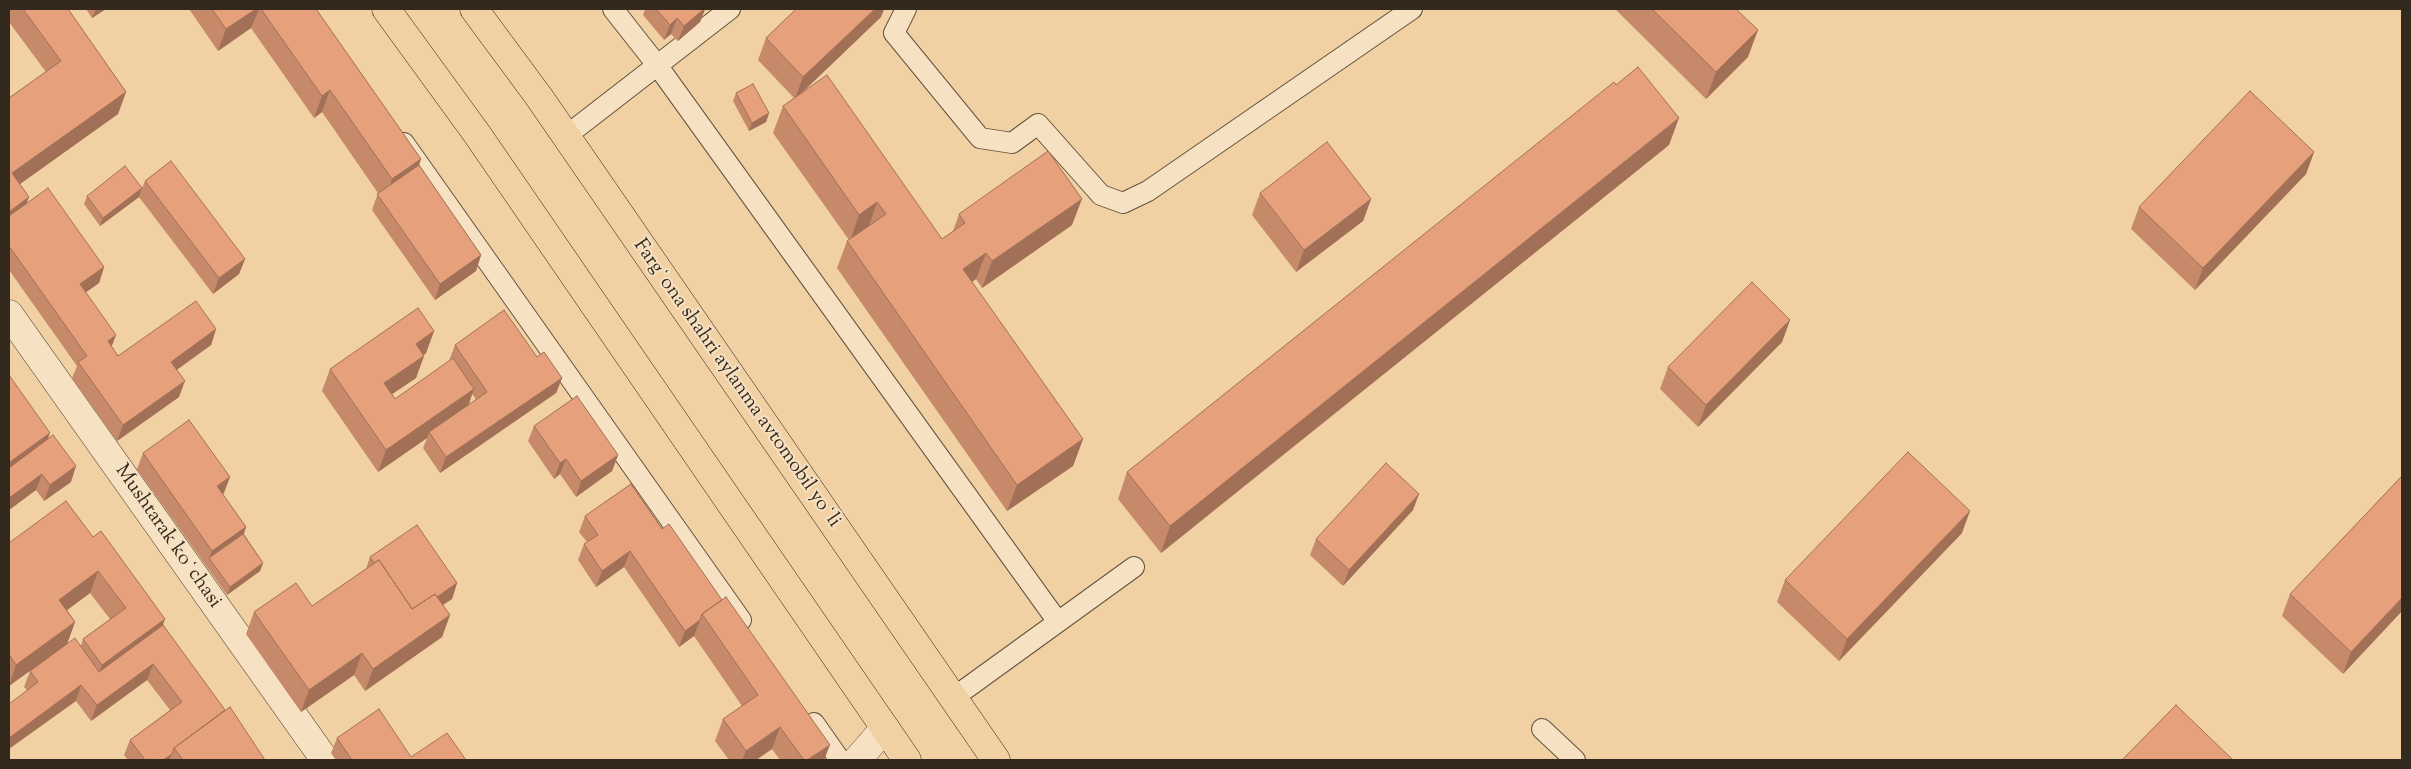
<!DOCTYPE html>
<meta charset="utf-8">
<style>
body{margin:0}
#map{position:relative;width:2411px;height:769px;overflow:hidden;background:#f1d1a3;font-family:"Sorts Mill Goudy",serif}
canvas{display:block}
.frame{position:absolute;inset:0;border:10px solid #33291c;pointer-events:none}
</style>
<div id="map">
<canvas width="2411" height="769"></canvas>
<div class="frame"></div>
</div>
<script>
const g = document.querySelector('canvas').getContext('2d');
g.lineJoin = 'round';
const shape = rows => new Path2D(rows.map(r => 'M' + r).join(''));
function stroke(path, color, width, dash) { g.strokeStyle = color; g.lineWidth = width; g.lineCap = dash ? 'butt' : 'round'; g.setLineDash(dash || []); g.stroke(path); }
function fillPath(path, color) { g.fillStyle = color; g.fill(path, 'evenodd'); }
function drawText(font, color, halo, rows, align = 'center') {
  g.font = font + ' "Sorts Mill Goudy",serif'; g.lineWidth = 4; g.setLineDash([]); g.textBaseline = 'middle'; g.strokeStyle = halo; g.fillStyle = color; for (const [text, x, y, turn = 0] of rows) {
    g.save(); g.translate(x, y); g.rotate((+turn || 0) * Math.PI / 180); g.textAlign = isNaN(turn) ? turn : align; if (halo) g.strokeText(text, 0, 0); g.fillText(text, 0, 0); g.restore();
  }
}
const service = shape([
 [613,9,657,65,1058,622],
 [906,9,894,33,980,138,1012,143,1038,124,1101,195,1123,203,1148,191,1412,9],
 [566,136,730,9],
 [404,143,741,620],
 [953,698,1134,567],
 [814,723,840,760],
 [1542,729,1575,760]
]);
const minor = shape([
 [9,314,325,760],
 [857,760,885,728]
]);
const trunk = shape([
 [386,9,477,134,907,760],
 [474,9,539,97,996,760]
]);
stroke(service, '#62533e', 22);
stroke(minor, '#62533e', 29);
stroke(trunk, '#33291c', 29);
stroke(service, '#f6e1c3', 20);
stroke(minor, '#f6e1c3', 28);
stroke(trunk, '#f1d1a3', 28);
fillPath(shape([
 [9,9,68,9,126,92,118,114,19,184,26,204,104,267,99,283,86,292,112,347,118,356,216,329,211,345,177,370,179,397,117,441,72,378,77,366,9,270,9,98,46,72,9,22],
 [86,9,106,9,92,18],
 [189,9,316,9,421,159,419,165,481,255,476,271,435,300,372,210,378,193,322,112,314,118,251,28,218,51],
 [645,9,705,9,700,22,678,41,671,34,664,40,643,15],
 [796,9,884,9,881,17,804,91,942,239,953,231,959,214,1072,225,982,288,976,279,972,282,1083,439,1073,466,1007,511,837,268,847,241,849,240,773,133,783,106,794,98,758,60,766,38],
 [1615,9,1736,9,1748,57,1706,99],
 [736,93,769,113,766,122,749,131,733,101],
 [1669,145,1161,553,1118,499,1127,472],
 [2314,152,2306,174,2195,290,2131,229,2139,207],
 [145,181,245,259,239,274,213,294,139,197,100,226,84,204,87,196,142,188],
 [1260,193,1371,199,1363,221,1296,272,1252,215],
 [1790,320,1782,342,1698,427,1660,389,1668,367],
 [434,331,426,353,424,355,416,378,392,394,395,399,449,361,455,345,537,357,562,378,556,393,440,473,423,448,427,438,378,472,322,391,330,369],
 [472,394,476,399,469,405],
 [9,375,48,439,71,482,44,501,36,490,9,510],
 [534,426,618,455,612,471,576,497,560,474,554,479,528,441],
 [143,453,224,493,222,494,246,527,244,534,263,563,260,571,227,595,137,469],
 [2402,476,2402,611,2343,674,2282,616,2290,594],
 [631,484,824,760,780,760,772,749,756,760,729,760,715,741,723,719,742,706,694,636,679,647,624,567,596,587,578,560,584,544,587,542,579,532,585,516],
 [1413,510,1343,586,1310,555,1316,539],
 [1962,533,1839,661,1777,602,1785,580],
 [93,537,163,625,225,710,265,760,128,760,124,755,130,740,170,710,147,680,91,721,76,701,27,690,24,687,30,671,42,662,9,686,9,543],
 [90,593,110,619,83,639,81,645,67,644,75,622,67,610],
 [370,557,457,583,452,599,442,605,450,615,442,637,365,691,354,675,301,712,246,634,254,612,312,606,366,569],
 [337,738,411,757,466,760,336,760,331,753]
]), '#c68a6a');
fillPath(shape([
 [96,9,106,9,92,18],
 [256,9,259,9,251,28,218,51,226,29],
 [704,9,705,9,700,22,678,41,684,26],
 [875,9,884,9,881,17,795,99,803,77],
 [677,18,671,34,664,40,670,25],
 [1758,30,1748,57,1706,99,1716,72],
 [330,90,322,112,314,118,322,96],
 [126,92,118,114,9,192,12,173],
 [769,113,766,122,749,131,752,123],
 [1679,118,1669,145,1161,553,1170,526],
 [2314,152,2306,174,2195,290,2203,268],
 [421,159,413,181,384,201,392,179],
 [142,188,139,197,100,226,103,218],
 [29,197,21,219,9,228,9,212],
 [1082,199,1072,225,982,288,992,261],
 [1371,199,1363,221,1296,272,1304,250],
 [877,202,868,229,850,241,859,215],
 [986,253,976,279,953,296,963,269],
 [481,255,476,271,435,300,440,284],
 [245,259,239,274,213,294,219,278],
 [104,267,99,283,75,300,80,284],
 [1790,320,1782,342,1698,427,1706,405],
 [216,329,211,345,165,378,171,362],
 [434,331,426,353,408,366,416,344],
 [116,335,110,351,108,341],
 [424,356,416,378,376,405,384,383],
 [562,378,556,393,440,473,446,457],
 [185,381,179,397,117,441,123,425],
 [474,389,466,411,429,432,427,438,378,472,386,450],
 [50,433,42,455,9,479,9,465,10,462],
 [1083,439,1073,466,1007,511,1017,485],
 [618,455,612,471,576,497,581,481],
 [566,459,560,474,554,479,560,463],
 [76,466,71,482,44,501,50,485],
 [42,474,36,490,9,510,9,498],
 [230,477,224,493,211,502,217,486],
 [1419,494,1413,510,1343,586,1349,570],
 [1970,511,1962,533,1839,661,1847,639],
 [246,527,240,543,209,558,212,551],
 [630,551,624,567,596,587,602,571],
 [263,563,260,571,227,595,230,587],
 [98,571,90,593,51,622,59,600],
 [457,583,452,599,404,631,410,615],
 [2402,598,2402,611,2343,674,2351,652],
 [450,615,442,637,365,691,373,669],
 [165,619,157,641,94,687,102,665],
 [700,620,694,636,679,647,685,631],
 [75,622,67,644,9,686,16,665],
 [362,653,354,675,301,712,309,690],
 [153,664,147,680,91,721,97,705],
 [81,685,76,701,9,749,9,738],
 [780,727,772,749,756,760,742,760,746,751],
 [830,745,824,760,807,760],
 [172,754,169,760,163,760]
]), '#a17056');
const building = shape([
 [23,9,68,9,126,92,12,173,29,197,9,212,9,98,61,61,23,9],
 [212,9,256,9,226,29,212,9],
 [261,9,316,9,421,159,392,179,330,90,322,96,261,9],
 [656,9,704,9,684,26,677,18,670,25,656,9],
 [796,9,875,9,803,77,766,38,796,9],
 [1652,9,1736,9,1758,30,1716,72,1652,9],
 [1638,67,1679,118,1170,526,1127,472,1614,82,1616,85,1638,67],
 [827,75,942,239,965,223,959,214,1048,151,1082,199,992,261,986,253,963,269,1083,439,1017,485,847,241,886,214,877,202,859,215,783,106,827,75],
 [753,84,769,113,752,123,736,93,753,84],
 [2250,91,2314,152,2203,268,2139,207,2250,91],
 [1327,142,1371,199,1304,250,1260,193,1327,142],
 [171,161,245,259,219,278,145,181,171,161],
 [419,165,481,255,440,284,377,194,419,165],
 [125,166,142,188,103,218,87,196,125,166],
 [48,188,104,267,80,284,116,335,108,341,118,356,196,301,216,329,171,362,185,381,123,425,78,362,87,356,9,246,9,216,48,188],
 [1752,282,1790,320,1706,405,1668,367,1752,282],
 [418,308,434,331,416,344,424,356,384,383,395,399,453,358,474,389,386,450,330,369,418,308],
 [504,310,537,357,544,352,562,378,446,457,429,432,487,392,455,345,504,310],
 [9,375,50,433,10,462,9,461,9,375],
 [577,396,618,455,581,481,566,459,560,463,534,426,577,396],
 [189,420,230,477,217,486,246,527,212,551,143,453,189,420],
 [53,435,76,466,50,485,42,474,9,498,9,468,53,435],
 [1908,452,1970,511,1847,639,1785,580,1908,452],
 [1386,463,1419,494,1349,570,1316,539,1386,463],
 [2402,476,2402,598,2351,652,2290,594,2402,476],
 [631,484,662,529,669,524,722,600,702,614,700,620,685,631,630,551,602,571,584,544,598,535,585,516,631,484],
 [66,501,93,537,101,531,165,619,102,665,83,639,126,608,98,571,59,600,75,622,16,665,9,654,9,543,66,501],
 [417,525,457,583,437,597,435,594,412,609,379,560,374,563,370,557,417,525],
 [243,534,263,563,230,587,209,558,243,534],
 [379,560,412,609,435,594,450,615,373,669,362,653,309,690,254,612,296,583,312,606,379,560],
 [726,597,830,745,807,760,804,760,780,727,746,751,723,719,758,695,702,614,726,597],
 [163,625,225,710,174,748,172,754,163,760,145,760,130,740,182,702,153,664,97,705,81,685,9,738,9,704,38,682,30,671,75,638,99,672,163,625],
 [2176,705,2233,760,2122,760,2176,705],
 [230,707,265,760,183,760,174,748,230,707],
 [379,709,411,757,447,733,466,760,352,760,337,738,379,709]
]);
fillPath(building, '#e6a07b');
stroke(building, '#a17056', 1);
drawText('20px', '#33291c', '#f6e1c3', [
 ["Fargʻona shahri aylanma avtomobil yoʻli",736,384,55],
 ["Mushtarak koʻchasi",167,537,55]
]);
</script>
